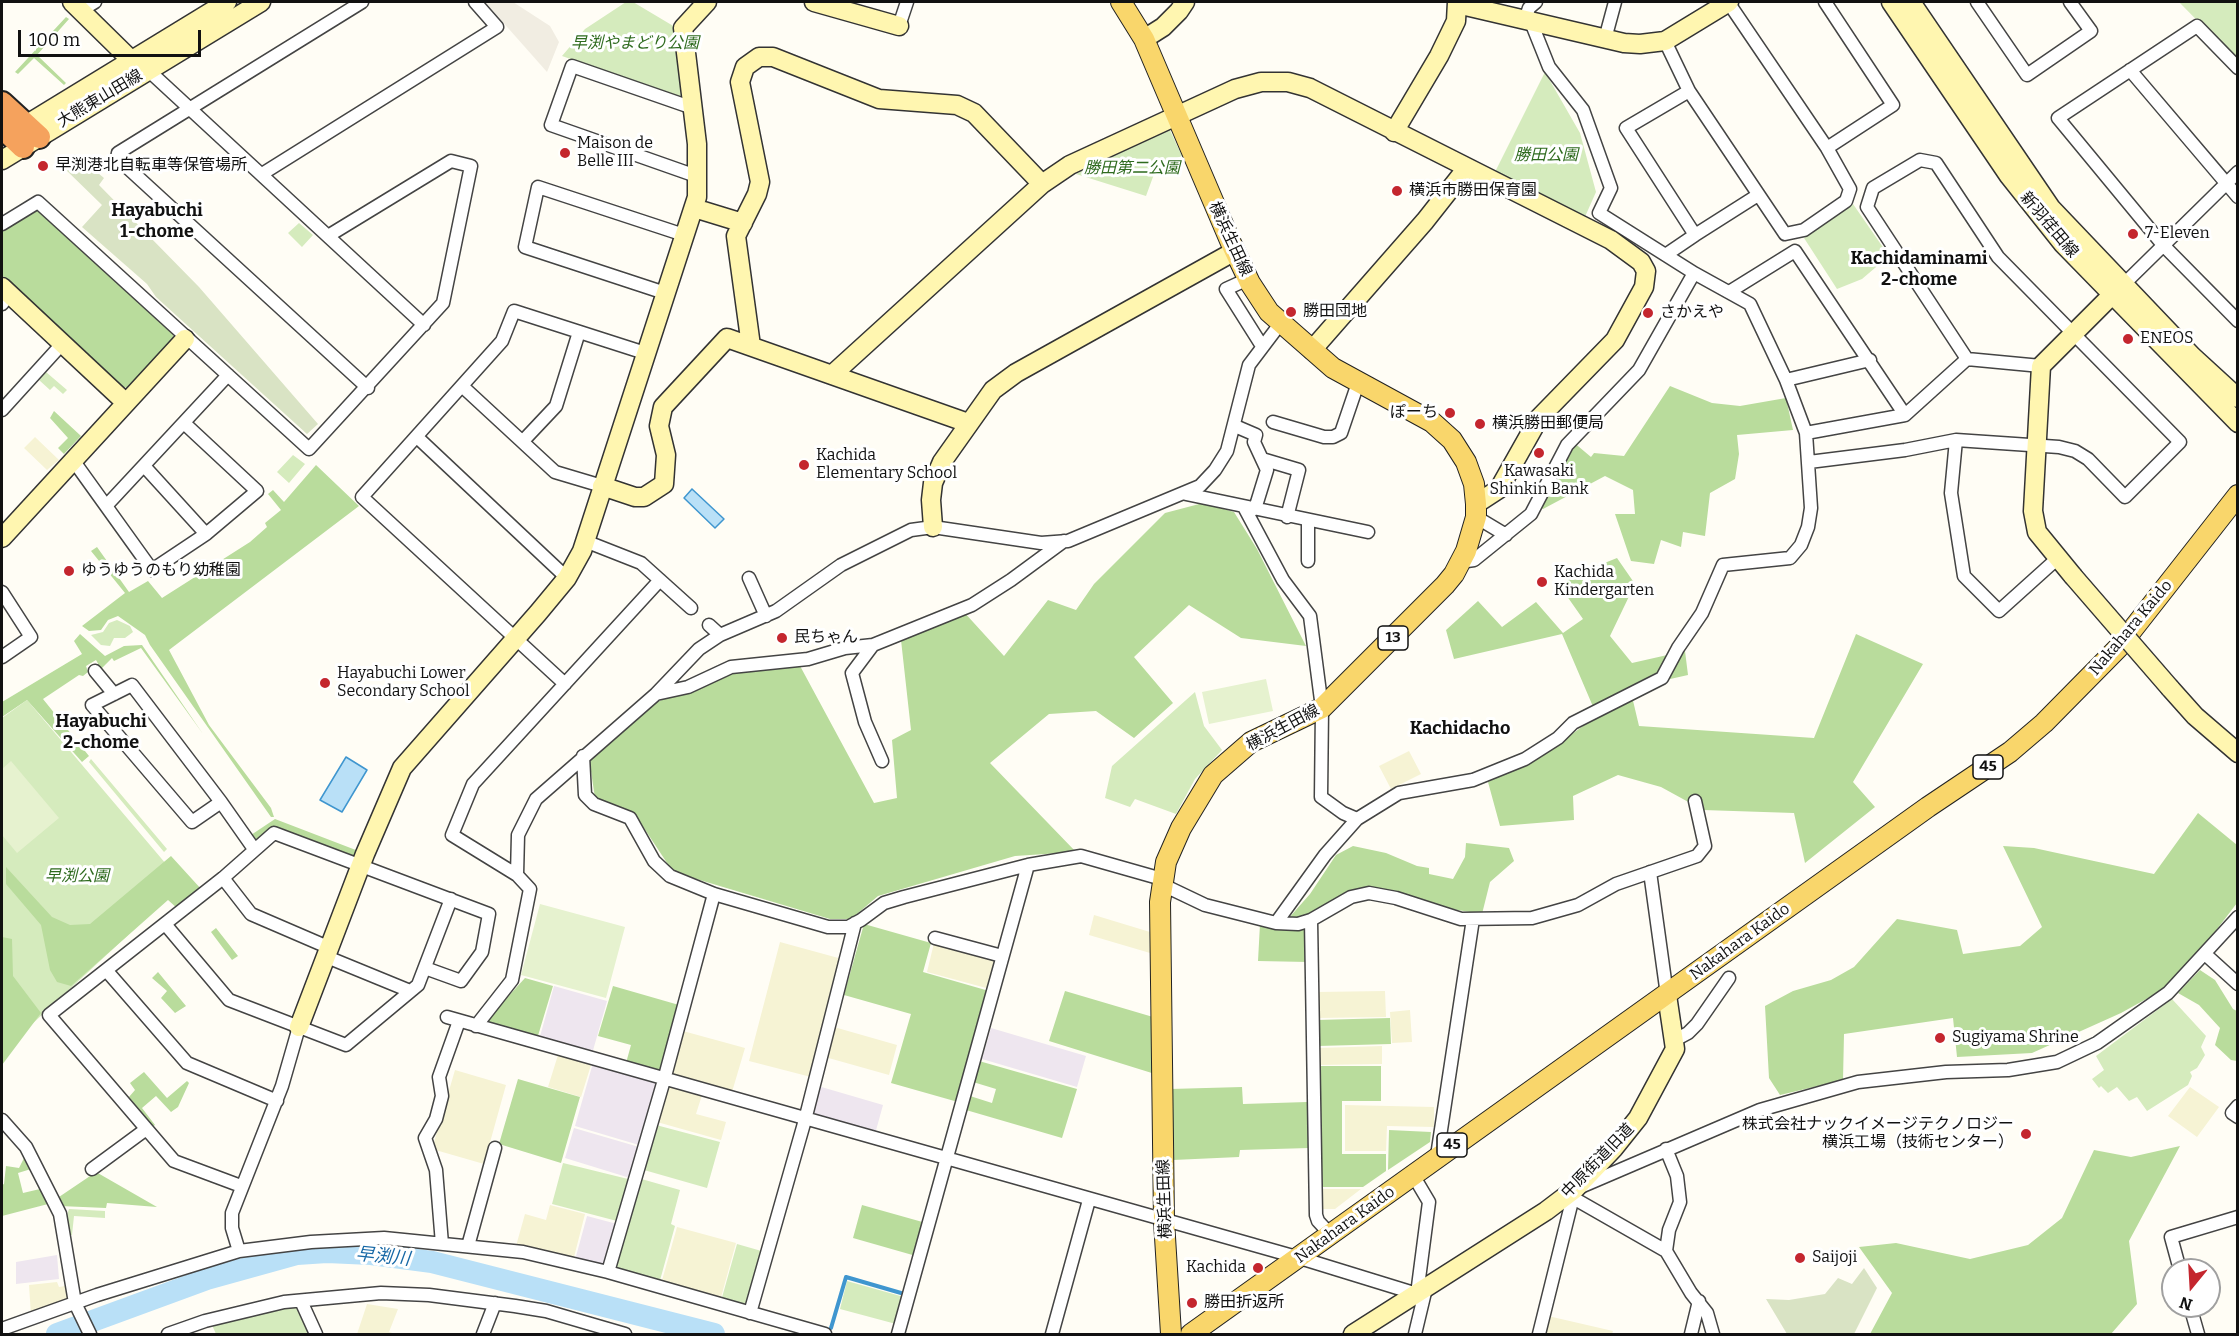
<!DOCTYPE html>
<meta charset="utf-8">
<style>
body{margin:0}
#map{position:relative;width:2239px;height:1336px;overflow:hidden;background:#fffdf5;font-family:Bitter,serif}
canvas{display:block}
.frame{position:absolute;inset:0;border:3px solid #111;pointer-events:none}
.north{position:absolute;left:2161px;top:1258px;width:60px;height:60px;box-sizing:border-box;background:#fff;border:2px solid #a0a0a0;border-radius:50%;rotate:198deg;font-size:16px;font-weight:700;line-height:24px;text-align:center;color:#111}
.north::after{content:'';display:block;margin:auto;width:21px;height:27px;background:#c4262e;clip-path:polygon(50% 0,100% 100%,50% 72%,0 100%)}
.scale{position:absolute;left:18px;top:30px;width:183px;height:27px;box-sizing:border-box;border:3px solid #111;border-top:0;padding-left:8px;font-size:18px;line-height:21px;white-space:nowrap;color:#111;-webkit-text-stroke:4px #fff;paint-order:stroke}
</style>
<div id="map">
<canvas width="2239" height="1336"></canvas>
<div class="frame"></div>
<div class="north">N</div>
<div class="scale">100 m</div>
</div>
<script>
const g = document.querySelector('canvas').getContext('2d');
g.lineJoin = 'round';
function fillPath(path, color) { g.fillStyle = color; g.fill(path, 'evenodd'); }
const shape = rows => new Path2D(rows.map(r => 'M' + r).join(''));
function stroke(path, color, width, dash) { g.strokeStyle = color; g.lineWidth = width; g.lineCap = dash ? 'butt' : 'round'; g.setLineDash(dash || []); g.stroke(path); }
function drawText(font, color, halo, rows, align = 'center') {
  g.font = font + ' Bitter,"Noto Sans JP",serif'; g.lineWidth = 6; g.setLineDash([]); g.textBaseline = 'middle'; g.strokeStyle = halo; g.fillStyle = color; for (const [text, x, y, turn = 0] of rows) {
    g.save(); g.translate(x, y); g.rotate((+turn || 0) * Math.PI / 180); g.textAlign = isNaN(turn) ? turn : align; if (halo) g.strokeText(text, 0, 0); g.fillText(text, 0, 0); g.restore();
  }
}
fillPath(shape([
 [554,986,607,1001,592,1054,539,1040],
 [991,1028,1086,1056,1077,1087,982,1059],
 [593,1063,657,1082,639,1145,575,1126],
 [818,1086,883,1105,875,1134,809,1116],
 [574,1128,639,1147,630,1178,565,1158],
 [587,1216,617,1224,605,1269,575,1260],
 [57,1255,59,1279,16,1284,16,1262]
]), '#eee6ef');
fillPath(shape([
 [35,437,59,460,47,470,24,448],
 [1409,751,1421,774,1391,789,1379,766],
 [1094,915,1150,932,1150,953,1089,935],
 [780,942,842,959,811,1077,749,1061],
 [934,943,998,960,990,989,927,972],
 [1385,991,1386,1017,1317,1018,1317,992],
 [1410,1010,1412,1042,1392,1043,1390,1012],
 [834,1027,897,1045,889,1075,825,1057],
 [683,1031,745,1048,732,1092,671,1075],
 [1382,1046,1382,1064,1318,1065,1318,1048],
 [558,1055,591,1065,581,1097,548,1087],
 [455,1070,506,1085,484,1164,432,1149],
 [667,1085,702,1095,696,1114,726,1122,721,1140,657,1122],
 [2190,1087,2219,1107,2197,1137,2168,1116],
 [1345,1105,1434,1107,1434,1127,1387,1126,1386,1151,1345,1151],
 [1320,1189,1361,1189,1335,1209,1320,1209],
 [550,1205,585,1214,573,1261,516,1246,525,1214,546,1220],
 [677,1227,736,1243,720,1301,661,1284],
 [57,1282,59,1287,65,1286,68,1302,31,1315,29,1285],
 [367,1304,398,1309,389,1332,396,1334,357,1334],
 [1548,1316,1613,1331,1612,1334,1543,1334]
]), '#f6f3d4');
fillPath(shape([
 [626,2,633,2,675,27,681,98,562,56,585,29],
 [2179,2,2237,2,2237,61],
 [1545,72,1580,133,1596,192,1584,219,1495,172],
 [1168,126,1182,156,1157,166,1146,196,1076,174],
 [1853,204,1889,256,1862,279,1837,289,1804,238],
 [299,223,313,235,302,247,288,233],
 [46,372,67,390,63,394,54,386,50,390,39,380],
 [293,455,305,464,289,483,277,472],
 [117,620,130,626,133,632,125,638,114,638,110,646,101,645,91,635,103,632,109,623],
 [1195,692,1204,726,1222,750,1195,779,1176,814,1135,799,1130,807,1105,798,1112,766],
 [27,700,183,884,2,1052,2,718],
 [91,759,167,849,164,852,89,762],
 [2172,999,2206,1036,2201,1047,2205,1055,2197,1068,2190,1072,2192,1076,2188,1085,2147,1111,2137,1097,2129,1101,2117,1087,2108,1093,2101,1086,2099,1088,2092,1079,2104,1070,2096,1056],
 [656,1125,720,1142,707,1188,644,1170],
 [563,1163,628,1179,617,1221,552,1204],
 [638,1178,680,1190,671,1224,675,1226,659,1284,612,1271],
 [69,1209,105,1211,105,1218,74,1216,72,1235,68,1235,66,1218],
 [737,1244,765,1252,748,1309,721,1301],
 [847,1281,904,1297,896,1324,840,1309],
 [298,1304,309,1334,216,1334,212,1325]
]), '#d5ebbd');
fillPath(shape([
 [66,17,69,19,37,55,66,83,64,85,34,58,18,74,15,72],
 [39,211,173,334,173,341,129,388,123,387,2,275,2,231,30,212],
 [1670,386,1712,403,1740,406,1786,398,1793,430,1737,435,1739,454,1735,479,1710,493,1705,536,1683,532,1681,547,1661,540,1654,564,1631,561,1615,514,1635,514,1633,490,1605,476,1543,509,1537,505,1572,441,1591,457,1594,453,1624,456],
 [54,411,81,436,64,454,58,448,68,438,50,418],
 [316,465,359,506,169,650,209,725,271,808,274,817,271,817,150,645,145,635,118,616,108,620,101,630,89,631,82,626,125,593,91,551,97,547,129,592,148,581,162,598,250,542,267,527,265,523,281,510,268,494,273,490,284,502],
 [1203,503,1234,512,1257,549,1306,646,1241,638,1189,605,1134,657,1173,703,1134,738,1096,711,1049,714,990,763,1076,852,1015,856,878,896,851,919,830,919,673,872,636,816,595,798,589,758,657,702,732,671,799,664,874,803,897,798,892,740,911,730,901,640,963,611,1004,656,1048,600,1076,610,1094,584,1165,513],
 [1617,558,1635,584,1610,636,1632,663,1685,651,1688,675,1630,688,1639,726,1814,738,1856,634,1923,664,1853,782,1875,807,1805,863,1794,813,1703,810,1661,787,1618,775,1573,796,1574,820,1500,826,1488,782,1543,755,1597,716,1562,634,1454,659,1446,630,1478,601,1502,627,1536,602,1563,633,1583,619,1557,582],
 [80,634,105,656,124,646,142,645,203,734,141,648,114,661,112,658,101,669,96,660,86,666,88,672,83,676,79,675,43,699,89,756,82,762,27,700,2,717,2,702,82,654,74,641],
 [2198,813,2237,845,2237,903,2201,950,2159,992,2121,1013,2032,1053,1957,1057,1953,1018,1844,1034,1843,1080,1780,1095,1769,1078,1765,1006,1793,991,1831,980,1854,967,1897,919,1957,930,1963,954,2020,946,2042,927,2003,846,2034,848,2154,874],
 [275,819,361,852,358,860,272,833,257,844,251,835],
 [1466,843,1509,848,1514,861,1490,882,1482,914,1427,905,1363,888,1305,917,1288,919,1310,894,1336,855,1353,846,1386,853,1417,866,1429,868,1429,874,1453,879,1465,857],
 [171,856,202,890,178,909,168,900,71,986,57,982,50,970,41,925,6,884,6,867,52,917,70,925,90,924],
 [864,924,931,943,923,972,989,991,958,1102,891,1083,911,1014,844,995],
 [1260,924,1306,927,1308,962,1258,961],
 [216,928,238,956,232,960,211,932],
 [2,937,12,939,13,976,41,1013,2,1065],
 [2200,970,2215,980,2233,1009,2237,1011,2237,1061,2231,1060,2215,1045,2220,1028,2199,1005,2178,993],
 [158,972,186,1006,175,1013,161,998,167,991,152,978],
 [525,978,553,986,537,1039,483,1024],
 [613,986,679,1005,659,1073,626,1063,631,1045,598,1036],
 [1065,991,1153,1017,1155,1074,1049,1041],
 [1390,1018,1391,1044,1318,1046,1317,1020],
 [979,1061,1077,1089,1062,1138,966,1110,970,1096,992,1103,996,1089,973,1082],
 [1319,1066,1381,1066,1381,1101,1342,1101,1342,1154,1386,1154,1386,1171,1363,1187,1319,1187],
 [144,1072,167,1098,187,1081,189,1083,178,1107,171,1112,156,1096,142,1108,155,1125,152,1127,129,1097,135,1090,130,1083],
 [518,1079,580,1097,561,1163,499,1144],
 [1242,1087,1243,1104,1307,1102,1309,1148,1240,1150,1239,1157,1173,1160,1170,1089],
 [1389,1130,1431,1132,1430,1142,1388,1170],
 [2180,1146,2129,1241,2137,1304,2111,1334,1870,1334,1892,1293,1859,1247,1896,1243,1970,1259,2028,1245,2062,1218,2094,1150,2131,1157],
 [24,1158,31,1169,18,1173,23,1193,40,1189,48,1204,2,1216,2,1185,4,1184,6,1166,19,1168],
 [96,1172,157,1207,107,1203,106,1208,60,1206,56,1199],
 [862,1205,926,1223,916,1256,853,1238]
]), '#b9dc9c');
fillPath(shape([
 [75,154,104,178,99,185,199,287,318,424,307,434,156,297,147,284,82,227,102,205,64,168],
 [1864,1268,1877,1288,1854,1334,1787,1334,1766,1299,1789,1300,1825,1294,1838,1278,1852,1284]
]), '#d9e3c4');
fillPath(shape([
 [1266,679,1273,711,1209,724,1202,692],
 [11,761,59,818,17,853,2,835,2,769],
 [540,904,625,927,606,998,521,975]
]), '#e6f2cf');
fillPath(shape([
 [485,2,513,2,550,26,559,42,547,72]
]), '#f1ede2');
const water = shape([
 [692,489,724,519,715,528,684,498,692,489],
 [346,757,367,770,342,812,320,800,346,757]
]);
fillPath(water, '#b9e0f7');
stroke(water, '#3f96cf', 1.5);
stroke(shape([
 [831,1328,846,1277,901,1293]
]), '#3f96cf', 4);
stroke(shape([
 [57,1334,207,1279,297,1254,327,1252,371,1254,432,1262,714,1334]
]), '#b9e0f7', 22);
const street = shape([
 [362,2,118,153,117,158,368,388],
 [1825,2,1893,105,1827,148],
 [1977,2,2027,75,2091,31,2070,2],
 [82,10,95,2],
 [1525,20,1529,8,1536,2],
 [899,26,907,2],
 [1605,39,1615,2],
 [1665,41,1689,91,1785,234,1804,230,1846,201,1850,189,1827,148,1728,2],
 [2238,68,2197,26,2058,118,2163,245,2238,321],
 [148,70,424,325],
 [2130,70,2238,197],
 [1689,91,1626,128,1695,235,1758,195],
 [693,108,572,66,551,125,699,177],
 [262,174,497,27,475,2],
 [2,224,38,202,309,449,443,303,471,166,451,161,328,236],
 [1667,254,1695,235],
 [1248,279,1226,289,1262,346],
 [2123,285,2238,172],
 [1729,292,1795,251,1905,415],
 [665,293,525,247,538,187,684,235],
 [2,304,10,294],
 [1786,380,1870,360],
 [462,386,555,472,602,486],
 [2,410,62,344],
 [1273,422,1324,437,1333,437,1341,433,1358,383],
 [1235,426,1256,435,1254,442,1267,470,1255,509],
 [1806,433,1905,415,1967,359,2041,366],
 [417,437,567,578],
 [1956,440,2059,447,2075,451,2088,459,2125,497,2180,442,1998,257,1936,163,1920,160,1873,188,1867,207,1967,359],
 [523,441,556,406,579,332],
 [1262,459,1299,470,1287,517],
 [73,460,152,570,206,534,257,491,184,423],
 [1809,462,1905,450,1956,440,1951,493,1964,576,1999,611,2059,557],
 [145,467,206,534],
 [1186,494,1368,532],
 [107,505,228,375],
 [1244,507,1283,580,1310,616,1322,708,1321,797,1343,813,1357,819],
 [1476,517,1506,535],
 [1308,522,1308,561],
 [585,541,641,563,691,608],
 [1460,562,1474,560,1531,514,1567,445,1639,370,1694,273],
 [749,578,766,616],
 [2,592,31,637,2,657],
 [709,625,720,635],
 [873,645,852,673,865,722,882,761],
 [95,671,114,694],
 [565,684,362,497,502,341,514,311,645,353],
 [656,694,688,687,731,667,808,659,845,648,873,645,972,605,1011,580,1064,541],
 [583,756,585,795,594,804,630,818,654,861,670,876,714,894,828,927,848,927,861,920,884,903,904,897,1028,865,1081,856,1162,879],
 [221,802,192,822,92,705,132,685,221,802,254,849],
 [1650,872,1667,995],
 [517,875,518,835,536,799,656,694,699,649,720,635,776,611,841,565,911,530,933,527,1041,543,1068,541,1200,486,1215,470,1227,451,1249,365,1280,324],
 [223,878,251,914,330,948],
 [1161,884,1205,905,1276,923,1298,924,1311,920,1351,897,1369,893,1396,898,1461,919,1532,918,1578,905,1616,884,1697,856,1705,846,1695,801],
 [1311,920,1316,1215,1318,1221,1330,1234],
 [1276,923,1325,855,1357,819,1399,793,1473,780,1525,759,1558,738,1573,723,1662,678,1678,648,1702,613,1723,565,1790,558,1801,545,1808,527,1811,508,1806,433,1786,380,1750,304,1694,273,1599,213,1611,188,1583,110,1549,67,1531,22],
 [165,924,229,1000,346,1045,418,985,451,899],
 [935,938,1002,956],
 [2205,954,2238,984],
 [327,957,410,991],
 [106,970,187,1063,277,1101],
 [447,1017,1300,1258,1417,1294,1429,1202,1413,1175],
 [476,1026,512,980,530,889,517,875,452,835,473,784,660,580],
 [1675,1040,1688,1033,1697,1024,1729,978],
 [2238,1106,2232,1113,2238,1117],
 [2,1120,26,1147,60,1214,75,1303,90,1334],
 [1666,1149,1677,1176,1680,1202,1669,1230,1666,1251],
 [1437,1156,1473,919],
 [92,1169,145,1130],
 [241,1186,174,1161,49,1015,223,878,274,833,489,914,482,952,461,981,425,968],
 [1578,1188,1760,1110,1858,1082,1946,1072,2008,1070,2057,1062,2097,1043,2168,993,2238,917],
 [1568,1195,1666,1251,1691,1293,1707,1313,1713,1334],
 [442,1244,436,1170,425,1138,436,1119,442,1096,439,1077,459,1021],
 [468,1246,495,1148],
 [239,1251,232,1228,232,1213,282,1086,299,1027],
 [2180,1270,2171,1237,2238,1217],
 [608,1272,825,1334],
 [301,1301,316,1334],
 [2190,1306,2198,1334],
 [750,1313,805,1120,855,923],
 [2,1329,97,1295,239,1251,311,1242,384,1238,523,1252,608,1272,664,1080,714,894],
 [168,1334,205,1321,284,1302,381,1293,429,1295,515,1306,546,1311,625,1334],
 [483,1334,495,1303],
 [898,1334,1028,865],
 [1052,1334,1089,1200],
 [1415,1334,1426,1288],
 [1539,1334,1573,1197],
 [1691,1334,1699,1301]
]);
const secondary = shape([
 [72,2,131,60],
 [814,2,899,26],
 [1891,2,2009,176,2063,244,2238,423],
 [1911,2,2051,208,2192,356,2238,398],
 [1457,4,1624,43,1640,44,1665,41,1729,2],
 [1144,39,1163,27,1179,11,1185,2],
 [16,131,227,2],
 [1394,132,1439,56,1456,21,1457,2],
 [2,160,261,2],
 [694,208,743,223],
 [2,287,125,402],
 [751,346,736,236,757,194,760,182,740,82,745,67,759,57,773,57,879,99,957,105,974,113,1042,184],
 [1312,350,1425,221,1466,169],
 [833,374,1042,184,1070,165,1235,89,1261,82,1288,82,1310,88,1611,240,1641,262,1646,271,1644,287,1615,340,1539,418,1499,489,1476,504],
 [602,486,635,497,644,497,664,484,666,455,659,426,663,407,727,338,968,423],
 [933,527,931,500,933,483,942,462,993,390,1016,373,1235,251],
 [2,538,185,339],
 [2073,576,2037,532,2033,511,2041,366,2121,286],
 [2170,688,2195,716,2238,753],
 [299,1027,365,854,402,768,538,613,567,578,582,551,697,197,697,144,683,28,707,2],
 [1353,1334,1546,1211,1575,1189,1614,1148,1638,1118,1675,1049,1667,995]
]);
const primary = shape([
 [1121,2,1144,39,1231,243,1250,283,1269,312,1333,368,1432,422,1452,440,1466,462,1474,484,1476,504,1476,517,1466,551,1454,574,1445,585,1322,708,1251,742,1213,775,1181,828,1166,862,1160,902,1164,1221,1171,1334],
 [1191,1334,1928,807,2010,752,2044,723,2118,648,2238,495]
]);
const highway = shape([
 [2,103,39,137],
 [2,127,23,147]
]);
stroke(street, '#444', 15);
stroke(secondary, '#333', 21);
stroke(primary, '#222', 22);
stroke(highway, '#222', 26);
stroke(street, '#fff', 12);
stroke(secondary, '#fff6b0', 18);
stroke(primary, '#f9d66b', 20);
stroke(highway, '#f5a25d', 22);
const secondaryBridge = shape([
 [2073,576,2170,688]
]);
stroke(secondaryBridge, '#333', 21, []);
stroke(secondaryBridge, '#fff6b0', 18);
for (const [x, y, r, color] of [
 [565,153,6,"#c4262e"],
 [43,166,6,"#c4262e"],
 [1397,191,6,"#c4262e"],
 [2133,234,6,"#c4262e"],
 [1291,312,6,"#c4262e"],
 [1648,313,6,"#c4262e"],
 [2128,339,6,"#c4262e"],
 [1450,413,6,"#c4262e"],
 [1480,424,6,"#c4262e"],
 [1539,453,6,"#c4262e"],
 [804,465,6,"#c4262e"],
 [69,571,6,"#c4262e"],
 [1542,582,6,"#c4262e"],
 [782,638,6,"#c4262e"],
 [325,683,6,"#c4262e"],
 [1940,1038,6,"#c4262e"],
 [2026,1134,6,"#c4262e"],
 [1800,1258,6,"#c4262e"],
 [1258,1268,6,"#c4262e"],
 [1192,1303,6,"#c4262e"]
]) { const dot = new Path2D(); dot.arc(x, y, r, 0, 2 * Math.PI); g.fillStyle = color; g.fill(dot); stroke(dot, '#fff', 2); }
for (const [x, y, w] of [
 [1393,638,30],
 [1988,767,30],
 [1452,1145,30]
]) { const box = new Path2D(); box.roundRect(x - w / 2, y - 12, w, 24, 4.5); g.fillStyle = '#fff'; g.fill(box); stroke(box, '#111', 1.5); }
drawText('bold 15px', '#111', null, [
 ["13",1393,638],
 ["45",1988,767],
 ["45",1452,1145]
]);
drawText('italic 16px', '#2f6b1f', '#fff', [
 ["早渕やまどり公園",635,44],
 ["勝田公園",1546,156],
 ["勝田第二公園",1132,169],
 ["早渕公園",77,877]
]);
drawText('16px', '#111', '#fff', [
 ["大熊東山田線",100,99,-31],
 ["新羽荏田線",2049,225,50],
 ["横浜生田線",1230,239,65],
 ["Nakahara Kaido",2131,628,-50],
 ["横浜生田線",1283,728,-28],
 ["Nakahara Kaido",1740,942,-36],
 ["中原街道旧道",1598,1161,-46],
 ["横浜生田線",1165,1199,-92],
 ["Nakahara Kaido",1345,1225,-36]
]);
drawText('16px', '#111', '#fff', [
 ["Maison de",577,144],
 ["Belle III",577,162],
 ["早渕港北自転車等保管場所",55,166],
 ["横浜市勝田保育園",1409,191],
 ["7-Eleven",2145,234],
 ["勝田団地",1303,312],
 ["さかえや",1660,313],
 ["ENEOS",2140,339],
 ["ぽーち",1438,413,"right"],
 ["横浜勝田郵便局",1492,424],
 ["Kachida",816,456],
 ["Elementary School",816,474],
 ["Kawasaki",1539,472,"center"],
 ["Shinkin Bank",1539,490,"center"],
 ["ゆうゆうのもり幼稚園",81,571],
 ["Kachida",1554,573],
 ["Kindergarten",1554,591],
 ["民ちゃん",794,638],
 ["Hayabuchi Lower",337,674],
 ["Secondary School",337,692],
 ["Sugiyama Shrine",1952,1038],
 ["株式会社ナックイメージテクノロジー",2014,1125,"right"],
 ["横浜工場（技術センター）",2014,1143,"right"],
 ["Saijoji",1812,1258],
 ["Kachida",1246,1268,"right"],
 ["勝田折返所",1204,1303]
], 'left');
drawText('bold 18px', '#111', '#fff', [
 ["Hayabuchi",157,211],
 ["1-chome",157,232],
 ["Kachidaminami",1919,259],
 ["2-chome",1919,280],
 ["Hayabuchi",101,722],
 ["2-chome",101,743],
 ["Kachidacho",1460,729]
]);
drawText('italic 18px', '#1768a6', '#fff', [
 ["早渕川",383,1257,6]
]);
</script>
